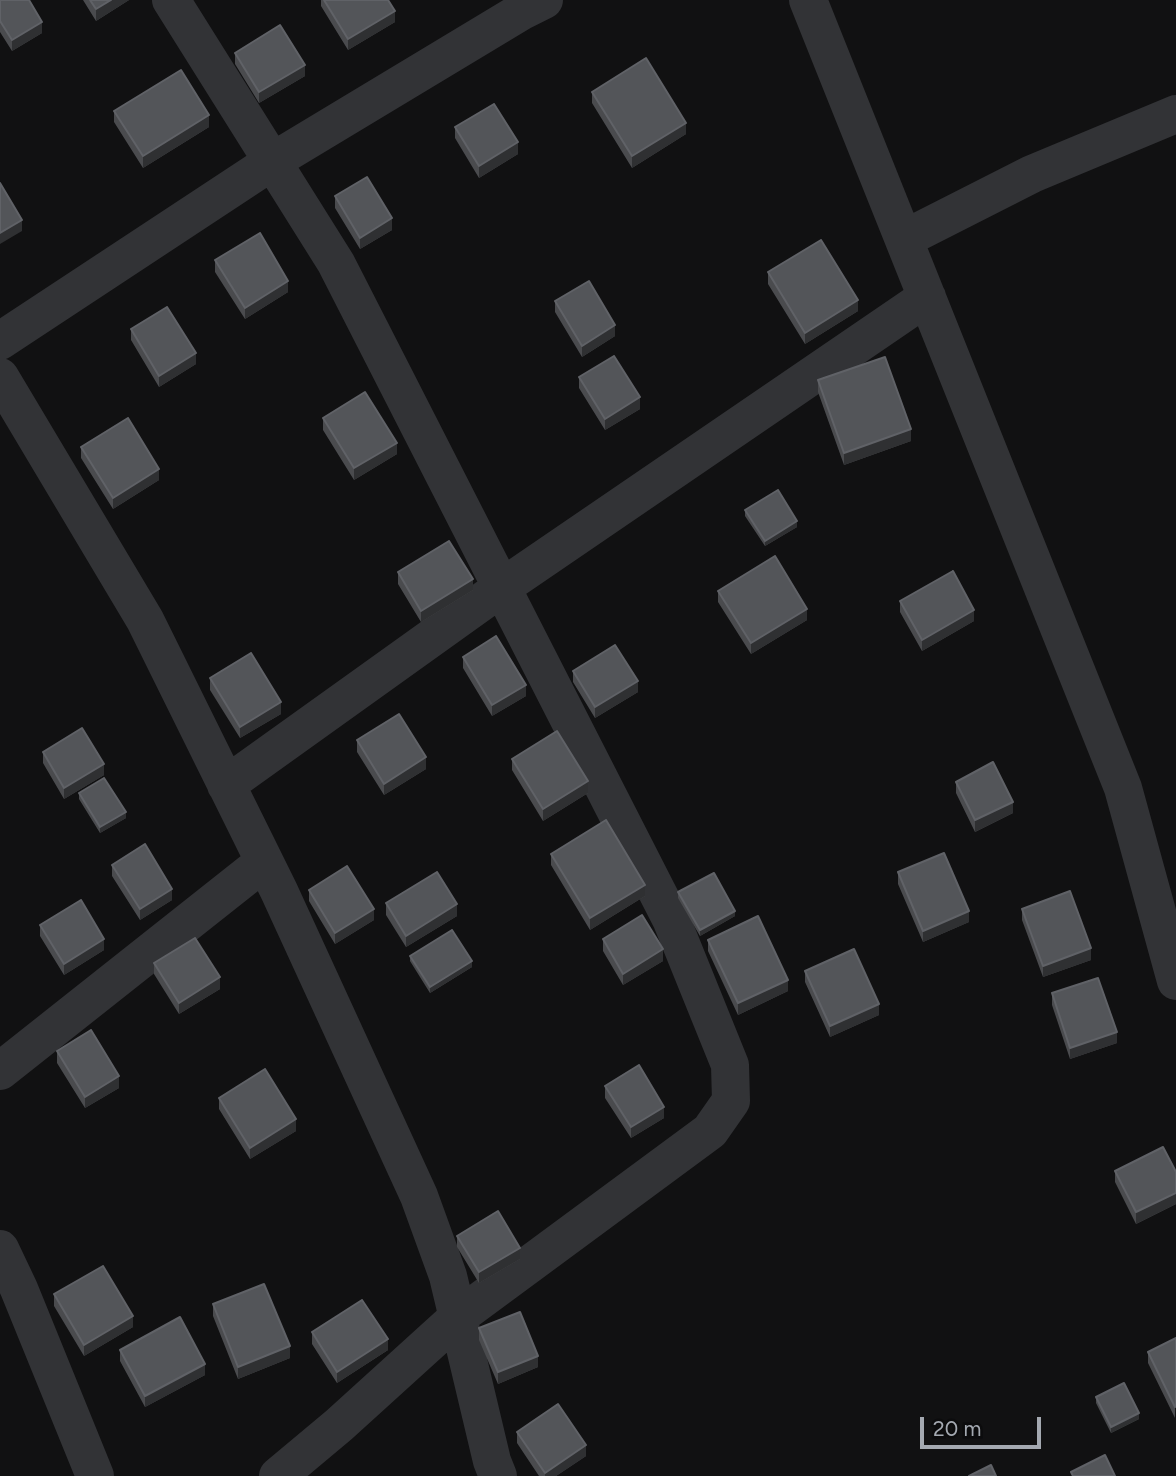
<!DOCTYPE html>
<style>
body{margin:0}
#map{position:relative;width:1176px;height:1476px;overflow:hidden;background:#111112;font-family:Figtree,sans-serif}
canvas{display:block}
.scale{position:absolute;left:920px;top:1417px;width:121px;height:32px;box-sizing:border-box;border:4px solid #a4a9b1;border-top:0;padding-left:9px;font-size:21px;line-height:24px;white-space:nowrap;color:#a4a9b1;-webkit-text-stroke:5px #0c0c0d;paint-order:stroke}
</style>
<div id="map">
<canvas width="1176" height="1476"></canvas>
<div class="scale">20 m</div>
</div>
<script>
const g = document.querySelector('canvas').getContext('2d');
g.lineJoin = 'round';
const shape = rows => new Path2D(rows.map(r => 'M' + r).join(''));
function stroke(path, color, width, dash) { g.strokeStyle = color; g.lineWidth = width; g.lineCap = dash ? 'butt' : 'round'; g.setLineDash(dash || []); g.stroke(path); }
function fillPath(path, color) { g.fillStyle = color; g.fill(path, 'evenodd'); }
stroke(shape([
 [171,0,336,263,671,919,730,1065,731,1101,710,1131,458,1317,339,1425,278,1476],
 [808,0,1123,788,1176,981],
 [904,239,1032,174,1176,114],
 [0,341,273,161,522,11,544,0],
 [0,377,145,620,279,891,419,1196,448,1276,492,1461,498,1476],
 [226,785,501,588,927,297],
 [0,1071,264,862],
 [0,1249,19,1289,95,1476]
]), '#323336', 38);
fillPath(shape([
 [0,0,42,33,12,51,0,32],
 [83,0,129,0,96,21],
 [321,0,388,0,395,22,348,50,321,6],
 [235,53,305,76,259,103,235,64],
 [592,92,686,134,632,168,592,103],
 [114,111,209,127,143,168,114,122],
 [455,127,518,154,479,178,455,138],
 [335,196,392,230,360,249,335,208],
 [215,260,288,292,245,319,215,272],
 [768,272,858,311,805,344,768,284],
 [555,301,615,336,582,357,555,312],
 [131,329,196,364,159,387,131,340],
 [579,377,640,409,605,430,579,388],
 [818,380,911,441,844,465,818,392],
 [323,418,397,454,354,480,323,430],
 [81,447,159,480,113,509,81,458],
 [745,510,797,527,765,546,745,516],
 [398,572,473,590,421,622,398,584],
 [718,591,807,620,751,654,718,602],
 [900,601,974,621,922,651,900,612],
 [463,657,526,696,492,716,463,668],
 [573,671,638,692,595,718,573,682],
 [210,678,281,714,240,738,210,690],
 [357,740,426,769,384,795,357,752],
 [43,752,104,775,64,799,43,763],
 [512,759,588,793,543,821,512,770],
 [956,782,1013,813,975,832,956,793],
 [79,793,126,818,100,833,79,799],
 [551,854,645,896,590,930,551,865],
 [112,865,172,900,140,920,112,876],
 [898,872,969,922,923,942,898,884],
 [309,890,374,920,335,944,309,901],
 [678,892,735,916,700,936,678,898],
 [386,903,457,916,406,947,386,915],
 [1022,909,1091,960,1043,977,1022,920],
 [40,925,104,950,64,975,40,936],
 [603,939,663,961,623,985,603,951],
 [708,940,788,991,738,1015,708,951],
 [410,956,472,967,430,993,410,961],
 [154,963,220,989,179,1014,154,974],
 [805,971,879,1015,830,1037,805,982],
 [1052,993,1117,1043,1070,1059,1052,1005],
 [57,1051,119,1088,85,1108,57,1063],
 [605,1086,664,1118,631,1138,605,1098],
 [219,1098,296,1131,250,1159,219,1109],
 [1115,1171,1176,1172,1176,1204,1136,1224,1115,1182],
 [457,1236,520,1259,479,1283,457,1247],
 [54,1294,133,1327,84,1356,54,1306],
 [213,1304,290,1358,238,1379,213,1316],
 [479,1328,538,1367,498,1384,479,1340],
 [312,1332,388,1350,337,1383,312,1344],
 [1176,1338,1175,1418,1148,1363,1148,1352],
 [120,1350,205,1375,145,1407,120,1361],
 [1096,1397,1139,1419,1111,1433,1096,1403],
 [517,1432,586,1456,556,1476,539,1476,517,1443]
]), '#4a4b4e');
fillPath(shape([
 [111,0,129,0,96,21,96,9],
 [395,11,395,22,348,50,348,39],
 [42,22,42,33,12,51,12,40],
 [305,65,305,76,259,103,259,92],
 [209,115,209,127,143,168,143,156],
 [686,123,686,134,632,168,632,156],
 [518,142,518,154,479,178,479,166],
 [392,218,392,230,360,249,360,238],
 [22,220,22,231,0,244,0,233],
 [288,281,288,292,245,319,245,308],
 [858,300,858,311,805,344,805,333],
 [615,325,615,336,582,357,582,346],
 [196,353,196,364,159,387,159,376],
 [640,397,640,409,605,430,605,419],
 [911,429,911,441,844,465,844,453],
 [397,443,397,454,354,480,354,468],
 [159,469,159,480,113,509,113,498],
 [797,521,797,527,765,546,765,541],
 [473,579,473,590,421,622,421,611],
 [807,609,807,620,751,654,751,643],
 [974,610,974,621,922,651,922,640],
 [638,681,638,692,595,718,595,707],
 [526,685,526,696,492,716,492,705],
 [281,702,281,714,240,738,240,727],
 [426,757,426,769,384,795,384,784],
 [104,764,104,775,64,799,64,788],
 [588,781,588,793,543,821,543,809],
 [1013,802,1013,813,975,832,975,820],
 [126,812,126,818,100,833,100,827],
 [645,885,645,896,590,930,590,918],
 [172,889,172,900,140,920,140,909],
 [457,904,457,916,406,947,406,936],
 [374,909,374,920,335,944,335,933],
 [735,911,735,916,700,936,700,930],
 [969,911,969,922,923,942,923,931],
 [104,939,104,950,64,975,64,964],
 [1091,948,1091,960,1043,977,1043,966],
 [663,949,663,961,623,985,623,974],
 [472,961,472,967,430,993,430,987],
 [220,977,220,989,179,1014,179,1003],
 [788,980,788,991,738,1015,738,1003],
 [879,1004,879,1015,830,1037,830,1026],
 [1117,1032,1117,1043,1070,1059,1070,1048],
 [119,1076,119,1088,85,1108,85,1097],
 [664,1107,664,1118,631,1138,631,1127],
 [296,1119,296,1131,250,1159,250,1148],
 [1176,1193,1176,1204,1136,1224,1136,1212],
 [520,1248,520,1259,479,1283,479,1272],
 [133,1316,133,1327,84,1356,84,1345],
 [388,1339,388,1350,337,1383,337,1372],
 [290,1346,290,1358,238,1379,238,1367],
 [538,1356,538,1367,498,1384,498,1372],
 [205,1364,205,1375,145,1407,145,1396],
 [1139,1413,1139,1419,1111,1433,1111,1427],
 [586,1445,586,1456,556,1476,545,1476,545,1473]
]), '#2f3032');
const building = shape([
 [0,0,29,0,42,22,12,40,0,21,0,0],
 [90,0,111,0,96,9,90,0],
 [324,0,388,0,395,11,348,39,324,0],
 [280,25,305,65,259,92,235,53,280,25],
 [646,58,686,123,632,156,592,92,646,58],
 [181,70,209,115,143,156,114,111,181,70],
 [494,104,518,142,479,166,455,127,494,104],
 [367,177,392,218,360,238,335,196,367,177],
 [0,183,22,220,0,233,0,183],
 [260,233,288,281,245,308,215,260,260,233],
 [821,240,858,300,805,333,768,272,821,240],
 [589,281,615,325,582,346,555,301,589,281],
 [167,307,196,353,159,376,131,329,167,307],
 [614,356,640,397,605,419,579,377,614,356],
 [885,357,911,429,844,453,818,380,885,357],
 [365,392,397,443,354,468,323,418,365,392],
 [128,418,159,469,113,498,81,447,128,418],
 [778,490,797,521,765,541,745,510,778,490],
 [449,541,473,579,421,611,398,572,449,541],
 [775,556,807,609,751,643,718,591,775,556],
 [953,571,974,610,922,640,900,601,953,571],
 [496,636,526,685,492,705,463,657,496,636],
 [615,645,638,681,595,707,573,671,615,645],
 [251,653,281,702,240,727,210,678,251,653],
 [399,714,426,757,384,784,357,740,399,714],
 [82,728,104,764,64,788,43,752,82,728],
 [557,731,588,781,543,809,512,759,557,731],
 [993,762,1013,802,975,820,956,782,993,762],
 [104,778,126,812,100,827,79,793,104,778],
 [606,820,645,885,590,918,551,854,606,820],
 [145,844,172,889,140,909,112,865,145,844],
 [944,853,969,911,923,931,898,872,944,853],
 [347,866,374,909,335,933,309,890,347,866],
 [437,872,457,904,406,936,386,903,437,872],
 [714,873,735,911,700,930,678,892,714,873],
 [1070,891,1091,948,1043,966,1022,909,1070,891],
 [81,900,104,939,64,964,40,925,81,900],
 [642,915,663,949,623,974,603,939,642,915],
 [758,916,788,980,738,1003,708,940,758,916],
 [452,930,472,961,430,987,410,956,452,930],
 [195,938,220,977,179,1003,154,963,195,938],
 [854,949,879,1004,830,1026,805,971,854,949],
 [1098,978,1117,1032,1070,1048,1052,993,1098,978],
 [91,1030,119,1076,85,1097,57,1051,91,1030],
 [639,1065,664,1107,631,1127,605,1086,639,1065],
 [265,1069,296,1119,250,1148,219,1098,265,1069],
 [1163,1147,1176,1172,1176,1193,1136,1212,1115,1171,1163,1147],
 [498,1211,520,1248,479,1272,457,1236,498,1211],
 [103,1266,133,1316,84,1345,54,1294,103,1266],
 [264,1284,290,1346,238,1367,213,1304,264,1284],
 [362,1300,388,1339,337,1372,312,1332,362,1300],
 [520,1312,538,1356,498,1372,479,1328,520,1312],
 [180,1317,205,1364,145,1396,120,1350,180,1317],
 [1176,1338,1176,1406,1175,1407,1148,1352,1176,1338],
 [1124,1383,1139,1413,1111,1427,1096,1397,1124,1383],
 [558,1404,586,1445,545,1473,517,1432,558,1404],
 [1105,1455,1115,1476,1073,1476,1071,1472,1105,1455],
 [991,1465,996,1476,969,1476,991,1465]
]);
fillPath(building, '#535559');
stroke(building, '#606267', 2);
</script>
